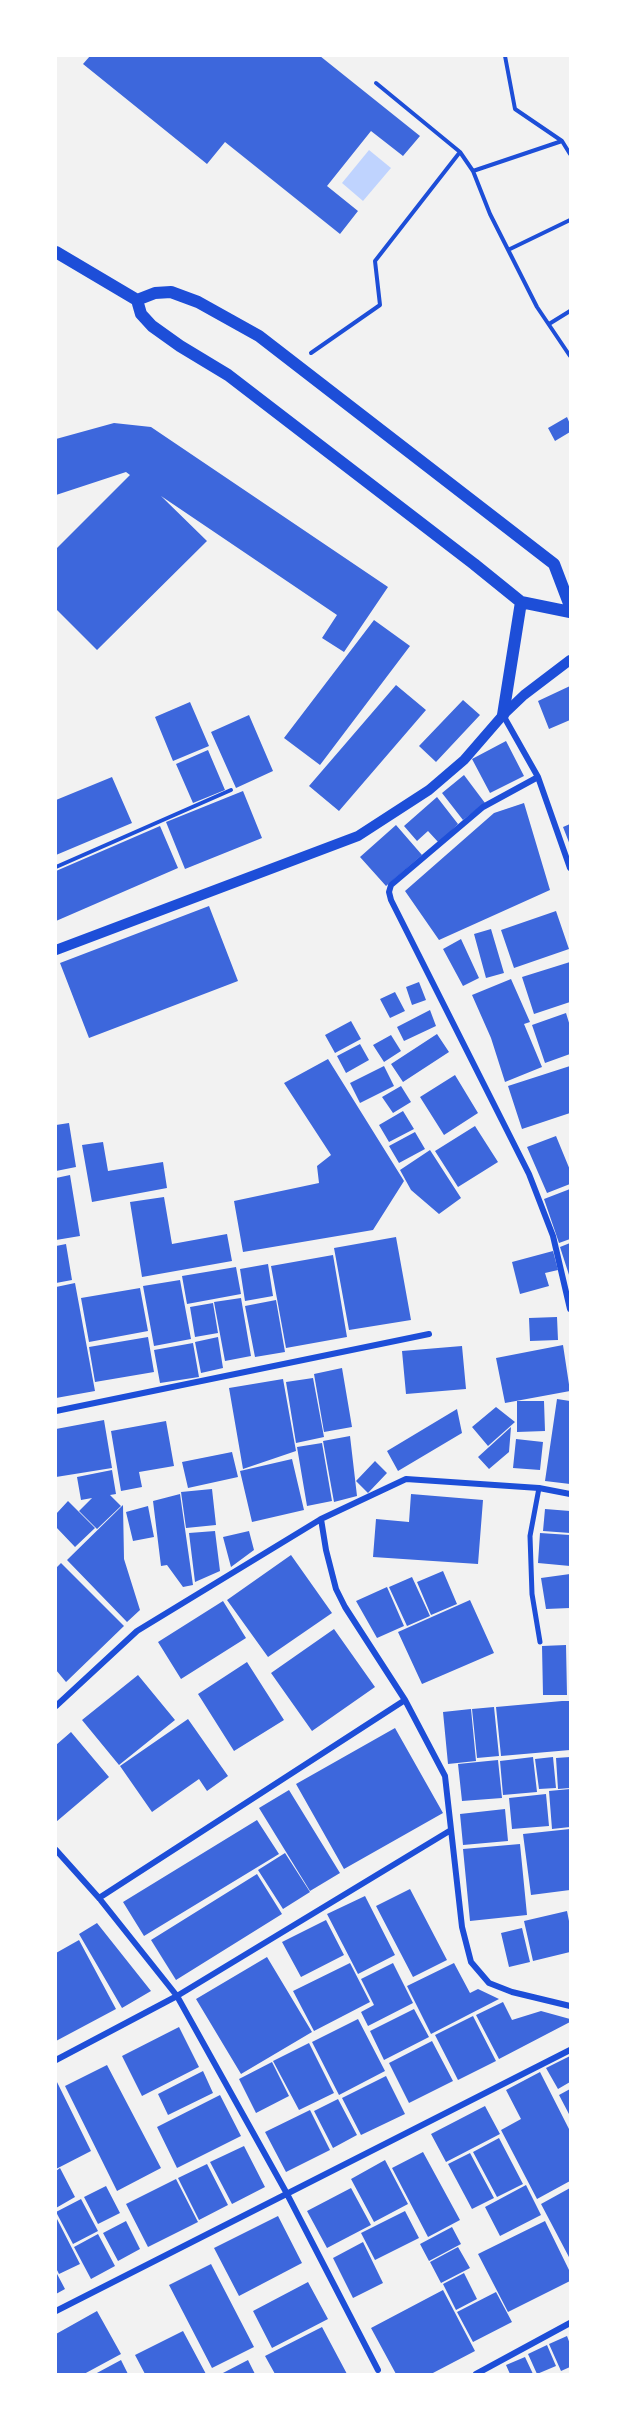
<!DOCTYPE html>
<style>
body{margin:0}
#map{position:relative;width:626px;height:2430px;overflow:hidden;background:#f2f2f2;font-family:Ubuntu,sans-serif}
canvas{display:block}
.frame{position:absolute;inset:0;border:57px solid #fff;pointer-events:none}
</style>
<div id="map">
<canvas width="626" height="2430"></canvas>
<div class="frame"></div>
</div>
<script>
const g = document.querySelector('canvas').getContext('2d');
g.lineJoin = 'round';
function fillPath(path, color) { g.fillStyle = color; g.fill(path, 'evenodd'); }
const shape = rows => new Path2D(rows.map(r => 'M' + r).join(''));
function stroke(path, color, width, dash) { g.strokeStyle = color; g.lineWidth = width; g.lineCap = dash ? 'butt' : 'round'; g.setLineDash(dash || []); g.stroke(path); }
fillPath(shape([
 [369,150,391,168,363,201,342,183]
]), '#bfd3fe');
fillPath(shape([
 [90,56,320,56,420,136,403,156,371,131,327,186,358,211,340,234,225,142,207,164,83,64],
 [567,417,570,424,570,432,555,441,548,428],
 [114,423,151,427,388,587,344,652,322,638,337,615,161,496,207,541,97,650,56,609,56,549,130,475,126,472,56,495,56,439],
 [374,620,410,646,320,765,284,738],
 [396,685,426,710,339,811,309,786],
 [570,686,570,720,549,729,538,701],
 [463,700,480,715,436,762,419,746],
 [190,702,209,746,173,761,155,717],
 [249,715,273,771,236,788,211,732],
 [506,741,524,776,490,793,472,759],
 [208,750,225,790,193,803,176,764],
 [464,775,485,803,463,820,442,793],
 [112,777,132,823,56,855,56,800],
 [243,791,262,838,185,869,166,822],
 [437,797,458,824,439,843,428,831,417,841,404,826],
 [524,803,550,890,439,940,405,891,494,813],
 [570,824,570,845,563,827],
 [396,825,422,855,386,886,360,857],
 [160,826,178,868,56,921,56,871],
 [209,906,238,981,89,1038,60,963],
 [556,911,569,949,514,968,501,930],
 [491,929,504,973,486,978,474,934],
 [461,939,479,978,463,986,443,949],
 [570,962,570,1002,534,1014,522,977],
 [511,979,530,1022,524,1024,542,1067,505,1082,491,1038,472,995],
 [419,982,426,1000,412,1005,406,987],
 [395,992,405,1011,390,1018,380,999],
 [430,1010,436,1026,404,1041,397,1027],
 [566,1013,570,1026,570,1054,545,1063,532,1025],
 [351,1021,361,1039,335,1053,325,1035],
 [437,1034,449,1052,403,1082,391,1064],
 [391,1035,401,1051,384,1062,373,1045],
 [360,1044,369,1060,346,1073,337,1056],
 [328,1059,404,1181,373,1230,243,1252,234,1201,319,1183,317,1166,331,1155,284,1083],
 [384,1066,394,1086,360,1103,350,1083],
 [570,1066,570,1113,522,1129,508,1086],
 [455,1075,478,1113,444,1135,420,1097],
 [401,1086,411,1102,393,1113,382,1097],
 [403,1111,414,1129,389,1142,379,1125],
 [69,1123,76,1167,56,1171,56,1125],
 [475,1126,498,1162,458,1187,435,1151],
 [415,1132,425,1149,399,1163,389,1146],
 [556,1136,570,1170,570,1184,547,1193,527,1147],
 [103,1142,108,1171,163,1162,167,1188,92,1202,82,1145],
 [430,1150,461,1198,439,1214,411,1190,400,1170],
 [70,1175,80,1236,56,1240,56,1178],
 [570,1189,570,1239,559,1243,544,1199],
 [164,1197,172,1244,227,1234,232,1261,142,1277,130,1202],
 [396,1237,411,1320,349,1330,334,1248],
 [570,1243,570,1278,560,1247],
 [66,1244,72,1280,56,1283,56,1246],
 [553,1251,558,1270,545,1273,549,1286,520,1294,512,1262],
 [333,1255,347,1337,286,1348,271,1266],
 [268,1264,273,1296,245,1301,240,1269],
 [236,1267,241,1294,187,1304,182,1276],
 [180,1280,191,1339,154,1346,143,1286],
 [75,1283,95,1391,56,1398,56,1287],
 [140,1288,148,1331,89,1342,81,1298],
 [241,1298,251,1356,225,1361,214,1302],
 [276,1300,285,1352,255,1357,245,1306],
 [213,1303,218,1333,195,1337,190,1307],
 [557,1317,558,1340,530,1341,529,1318],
 [148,1337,154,1372,95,1382,89,1347],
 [218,1337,223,1368,201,1373,195,1342],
 [193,1343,199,1377,160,1383,154,1350],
 [563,1345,570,1391,505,1403,496,1358],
 [462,1346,466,1389,406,1394,402,1351],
 [342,1368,352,1427,324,1432,314,1374],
 [313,1378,324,1437,296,1443,286,1382],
 [283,1379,296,1451,243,1469,229,1388],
 [557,1399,570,1401,570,1484,545,1481],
 [517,1401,544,1401,545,1431,517,1432],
 [496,1407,515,1422,488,1446,472,1427],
 [457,1409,462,1433,398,1471,387,1451],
 [104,1420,112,1468,56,1477,56,1429],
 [166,1421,174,1466,139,1472,142,1487,121,1491,111,1431],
 [511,1427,509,1452,489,1469,478,1457],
 [350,1436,357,1496,334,1502,323,1441],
 [516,1439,543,1442,540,1470,513,1468],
 [322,1443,332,1501,307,1506,297,1447],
 [232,1452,238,1477,188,1488,182,1462],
 [292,1459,304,1510,252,1522,240,1471],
 [375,1461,387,1473,368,1493,356,1481],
 [112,1470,116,1494,110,1495,121,1506,97,1529,79,1511,92,1498,81,1500,77,1477],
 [212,1489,216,1525,186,1528,181,1492],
 [180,1494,193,1585,183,1587,167,1565,161,1566,153,1501],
 [411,1494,483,1500,478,1564,373,1557,376,1519,409,1522],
 [68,1501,95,1528,75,1547,56,1527,56,1514],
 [123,1505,124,1559,140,1610,127,1622,67,1560],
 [148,1506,154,1537,133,1541,126,1512],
 [545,1509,570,1511,570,1533,543,1531],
 [215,1531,220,1571,195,1582,189,1533],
 [249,1531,254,1550,231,1567,223,1537],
 [540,1533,570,1535,570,1566,538,1563],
 [291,1555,332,1613,268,1657,227,1600],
 [61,1563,124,1626,66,1682,56,1670,56,1568],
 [443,1571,457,1604,431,1615,417,1582],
 [570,1574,570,1608,546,1609,541,1578],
 [412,1577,430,1616,407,1626,389,1587],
 [387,1587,404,1626,377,1638,356,1601],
 [470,1600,494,1653,422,1684,398,1632],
 [223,1601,246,1638,181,1679,158,1642],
 [334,1629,375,1687,312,1731,271,1673],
 [566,1645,567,1695,543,1695,542,1646],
 [247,1662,284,1720,234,1751,198,1694],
 [138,1675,175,1720,119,1765,82,1720],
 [562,1701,570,1701,570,1750,501,1756,496,1707],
 [494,1707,499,1756,477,1758,472,1709],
 [471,1709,476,1761,448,1764,443,1712],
 [188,1719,228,1776,207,1791,199,1779,152,1812,120,1766],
 [395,1728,443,1813,344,1869,296,1784],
 [71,1732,109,1777,56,1822,56,1745],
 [533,1757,537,1792,503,1795,500,1761],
 [553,1757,556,1788,539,1789,535,1759],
 [570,1757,570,1788,558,1789,556,1758],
 [498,1760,502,1798,462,1801,458,1764],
 [570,1789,570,1827,552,1829,549,1791],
 [289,1790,340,1873,310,1891,259,1808],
 [546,1794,549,1826,512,1829,509,1798],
 [505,1809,508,1841,463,1845,460,1814],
 [257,1820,279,1854,144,1936,123,1902],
 [570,1829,570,1890,531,1895,523,1834],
 [520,1844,527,1915,470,1921,463,1849],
 [285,1853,310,1892,283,1909,258,1870],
 [257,1874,282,1914,176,1980,151,1940],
 [410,1889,447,1960,413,1977,376,1906],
 [365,1896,395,1955,358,1974,327,1914],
 [567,1911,570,1926,570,1952,533,1961,524,1921],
 [326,1920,344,1955,301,1977,282,1942],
 [97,1923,151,1991,122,2008,79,1934],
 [522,1928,530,1962,509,1967,501,1933],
 [79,1940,116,2009,56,2041,56,1953],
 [267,1957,312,2032,241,2074,196,1999],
 [350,1963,370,2002,314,2031,293,1991],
 [393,1963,413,2003,368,2026,361,2012,374,2005,361,1979],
 [454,1963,470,1993,478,1989,499,1999,431,2034,407,1986],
 [503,2002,512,2020,541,2011,570,2019,570,2022,499,2059,476,2015],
 [414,2009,429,2037,384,2060,370,2031],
 [473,2016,496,2061,458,2080,435,2035],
 [358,2019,385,2071,339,2095,312,2042],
 [179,2027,199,2067,142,2096,122,2056],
 [432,2041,453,2081,409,2103,389,2063],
 [309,2043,334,2093,299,2110,273,2061],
 [570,2056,570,2082,558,2089,546,2068],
 [272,2062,289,2096,256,2113,239,2079],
 [107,2065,161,2168,117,2191,65,2086],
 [203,2071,213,2093,168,2115,158,2094],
 [540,2072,570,2131,570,2181,537,2199,501,2130,521,2119,506,2090],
 [386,2076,405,2114,361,2135,342,2098],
 [56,2080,91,2151,56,2169],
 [570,2089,570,2116,559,2095],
 [220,2095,241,2136,177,2168,157,2127],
 [338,2099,357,2135,333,2148,314,2111],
 [485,2106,500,2134,446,2162,431,2134],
 [310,2110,330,2150,286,2172,265,2132],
 [499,2138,523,2184,497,2197,473,2152],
 [244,2146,265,2187,232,2204,210,2162],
 [423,2152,460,2220,428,2237,392,2168],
 [470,2153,494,2198,472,2209,448,2164],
 [385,2160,408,2204,374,2222,351,2179],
 [207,2164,228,2205,199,2220,178,2178],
 [60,2168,75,2197,56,2208,56,2171],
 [176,2179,198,2222,148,2247,126,2204],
 [526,2185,541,2215,500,2236,485,2207],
 [106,2186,120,2213,98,2224,84,2197],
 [351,2188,371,2225,327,2248,307,2211],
 [570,2188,570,2259,541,2204],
 [81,2199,98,2231,73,2244,56,2212],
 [405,2211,419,2238,375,2260,361,2233],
 [278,2216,302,2263,239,2296,214,2248],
 [56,2217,80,2264,59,2274,56,2268],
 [126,2221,140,2249,118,2261,103,2233],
 [545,2221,570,2272,570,2281,508,2312,478,2254],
 [452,2227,461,2244,429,2261,420,2244],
 [98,2234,115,2266,91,2279,74,2247],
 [363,2242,383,2283,353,2298,333,2258],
 [458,2247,470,2268,441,2283,430,2262],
 [211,2264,254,2347,212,2368,169,2285],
 [56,2272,65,2289,56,2294],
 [464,2273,477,2299,456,2310,443,2284],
 [308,2282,328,2319,272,2348,253,2311],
 [443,2290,475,2351,431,2374,396,2374,371,2328],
 [496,2292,512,2322,473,2342,457,2312],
 [97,2311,121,2354,84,2374,56,2374,56,2334],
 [322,2327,347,2374,275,2374,265,2356],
 [183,2331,206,2374,145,2374,135,2355],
 [567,2336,570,2344,570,2367,561,2371,549,2344],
 [547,2345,556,2366,537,2374,528,2354],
 [525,2357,533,2374,510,2374,506,2365],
 [121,2360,128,2374,95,2374],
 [248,2360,255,2374,221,2374]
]), '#3d67dc');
stroke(shape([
 [505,56,515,109,562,141],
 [376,83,460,152,473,171,490,214,537,307,570,356],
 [473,171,562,141,570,154],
 [508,250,570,220],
 [549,324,570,311],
 [311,353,380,305,375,261,460,152],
 [56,867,231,790]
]), '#1d4ed8', 4);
stroke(shape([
 [539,1488,530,1536,532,1594,540,1642]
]), '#1d4ed8', 5);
stroke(shape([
 [503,715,538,777,570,868],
 [538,777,483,807,391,885,389,892,391,900,529,1174,553,1236,570,1309],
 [56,1411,429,1334],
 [321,1519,326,1550,336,1589,345,1607,405,1700,445,1776,462,1927,471,1962,489,1983,512,1992,570,2006],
 [56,1706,137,1631,321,1519,406,1479,539,1488,570,1494],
 [56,1850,99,1898,177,1996,286,2192,378,2370],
 [99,1898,405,1700],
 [56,2060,177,1996,451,1830],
 [56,2311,570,2050],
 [476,2374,570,2323]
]), '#1d4ed8', 6);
stroke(shape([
 [56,950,358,836,429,790,464,760,503,715,524,695,570,660]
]), '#1d4ed8', 10);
stroke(shape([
 [56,252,137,300,155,293,171,292,198,302,259,336,554,564,570,606],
 [137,300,141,314,152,326,180,346,228,375,474,564,521,602,570,612],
 [503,715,521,602]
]), '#1d4ed8', 12);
</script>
